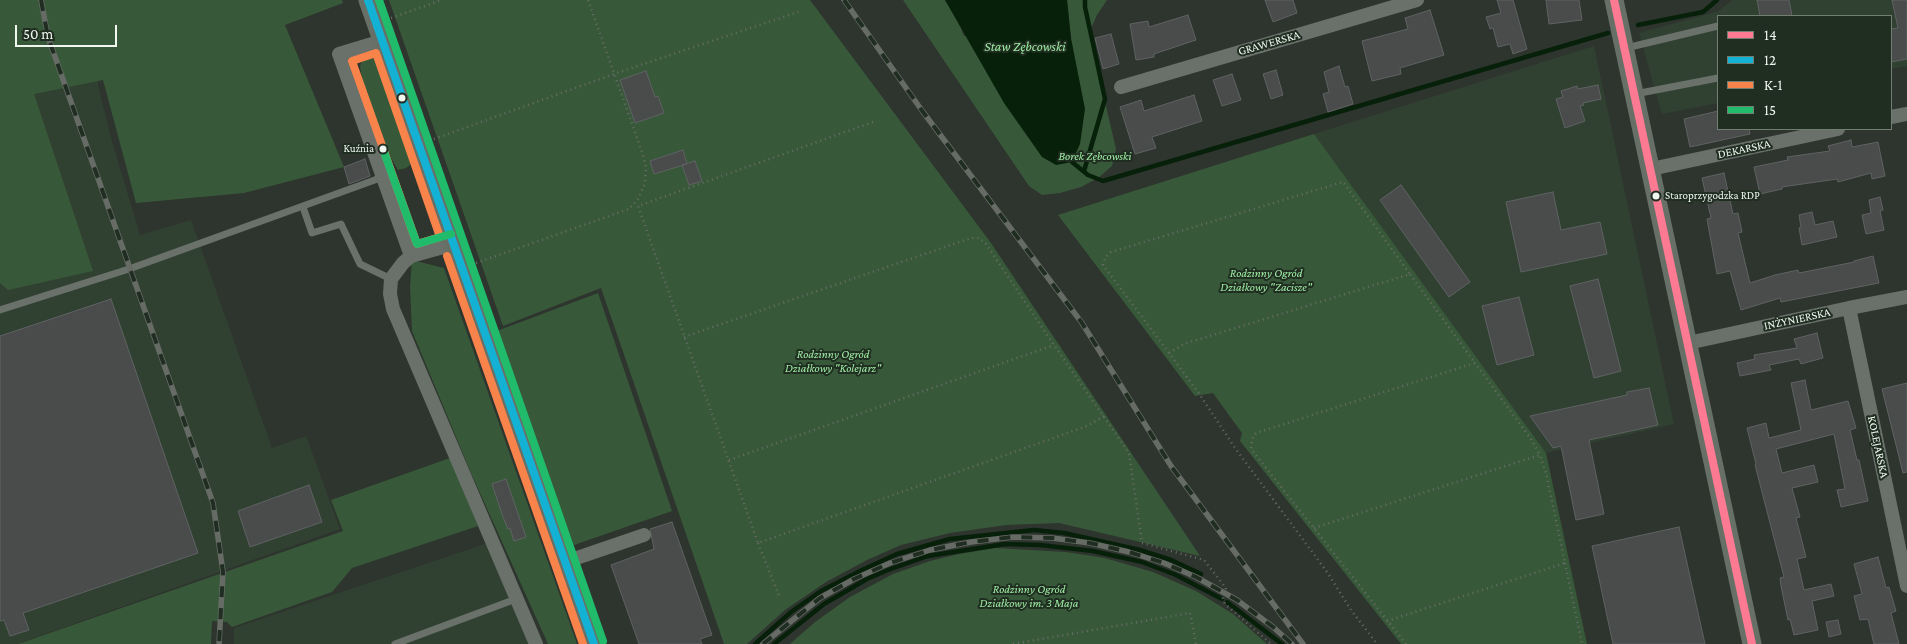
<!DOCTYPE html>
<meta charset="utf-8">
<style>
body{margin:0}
#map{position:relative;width:1907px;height:644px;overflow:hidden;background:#2e342e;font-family:"Crimson Pro",serif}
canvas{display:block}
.legend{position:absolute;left:1717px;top:15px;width:175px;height:115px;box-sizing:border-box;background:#202d21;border:1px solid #737e73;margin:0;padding:6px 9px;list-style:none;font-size:15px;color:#eff7ef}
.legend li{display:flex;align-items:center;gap:10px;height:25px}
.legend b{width:25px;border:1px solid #737e73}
.scale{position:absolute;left:15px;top:25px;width:102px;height:22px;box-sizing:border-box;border:2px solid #eff7ef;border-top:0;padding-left:6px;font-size:15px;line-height:18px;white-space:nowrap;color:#eff7ef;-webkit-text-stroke:4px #202d21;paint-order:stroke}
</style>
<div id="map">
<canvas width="1907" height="644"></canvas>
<ul class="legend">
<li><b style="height:6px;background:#fe7a93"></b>14</li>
<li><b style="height:6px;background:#13b2d5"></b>12</li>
<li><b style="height:6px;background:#f8844c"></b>K-1</li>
<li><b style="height:6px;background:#20bc6c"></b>15</li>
</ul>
<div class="scale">50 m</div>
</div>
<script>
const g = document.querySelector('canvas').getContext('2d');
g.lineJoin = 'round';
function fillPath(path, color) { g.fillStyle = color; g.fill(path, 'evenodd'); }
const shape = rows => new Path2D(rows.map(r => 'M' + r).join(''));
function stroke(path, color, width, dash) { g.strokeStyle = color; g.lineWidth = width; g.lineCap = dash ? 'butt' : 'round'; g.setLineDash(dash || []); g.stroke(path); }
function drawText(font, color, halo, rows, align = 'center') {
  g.font = font + ' "Crimson Pro",serif'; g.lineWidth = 4; g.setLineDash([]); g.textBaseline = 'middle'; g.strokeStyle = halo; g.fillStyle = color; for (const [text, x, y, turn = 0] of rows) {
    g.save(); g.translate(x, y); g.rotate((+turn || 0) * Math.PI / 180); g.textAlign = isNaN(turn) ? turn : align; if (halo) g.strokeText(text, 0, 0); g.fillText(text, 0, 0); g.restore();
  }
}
fillPath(shape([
 [0,0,100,0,98,86,111,138,140,235,191,220,272,448,306,436,340,529,17,644,0,644],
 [1732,0,1907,0,1907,66,1891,69,1891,16,1718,16,1718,103,1662,114,1639,33,1719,11],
 [1594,46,1674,424,1546,453,1314,134],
 [491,542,536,644,234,644,234,628]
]), '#314131');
fillPath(shape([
 [0,0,342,0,343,3,285,25,344,167,244,193,136,203,103,80,34,94,93,271,8,290,0,283],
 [389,0,810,0,991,243,1200,556,1059,523,1006,525,950,533,901,545,867,560,826,582,785,610,747,644,724,644,601,288,503,326],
 [903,0,945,0,958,21,964,36,1071,38,1067,0,1107,0,1097,15,1089,33,1116,149,1112,166,1098,178,1081,187,1060,193,1042,195,1029,186],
 [375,57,380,63,413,157,410,165,406,168,398,170,387,151,362,79,360,66,362,61,368,58],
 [1314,134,1546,453,1587,644,1401,644,1240,441,1242,433,1213,393,1195,396,1058,215],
 [412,260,444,268,577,644,548,644,471,473,412,331,410,287],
 [598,293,672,511,574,545,494,332],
 [450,458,478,526,352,568,332,592,232,627,227,622,212,621,211,644,18,644,343,531,331,500],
 [995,548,1066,552,1105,558,1153,572,1196,591,1233,614,1267,644,790,644,815,622,850,597,893,574,930,561,959,554]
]), '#385939');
fillPath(shape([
 [945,0,1067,0,1071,38,1085,109,1080,144,1072,162,1056,165,1042,157,1004,103]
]), '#07200a');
stroke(shape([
 [1638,25,1703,12,1717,0],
 [1072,162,1088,175,1103,181,1608,33],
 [1084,171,1105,99,1085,7,1085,0],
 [1227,602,1282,644],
 [755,644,791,612,821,591,862,570,897,554,950,539,1034,530,1064,533,1140,550,1171,560,1201,574],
 [774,644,824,604,867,579,888,570,928,556,1005,544,1040,545,1093,551,1142,562,1176,575,1222,599]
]), '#07200a', 4.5);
const building = shape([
 [1265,0,1293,0,1297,13,1273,22,1265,0],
 [1497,0,1513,0,1527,49,1513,54,1510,44,1498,47,1493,28,1490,29,1486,17,1501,13,1497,0],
 [1546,0,1579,0,1582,20,1549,24,1546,0],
 [1757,0,1789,0,1792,16,1760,16,1757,0],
 [1892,0,1907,0,1907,59,1891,62,1891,29,1898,28,1892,0],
 [1430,10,1444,55,1400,68,1401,74,1372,81,1362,41,1408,29,1405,18,1430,10],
 [1188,15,1196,40,1154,54,1154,57,1136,60,1130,24,1148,21,1149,27,1188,15],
 [1111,34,1119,64,1103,69,1095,38,1111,34],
 [1339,66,1345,87,1348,86,1353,104,1328,112,1323,94,1329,92,1324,72,1339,66],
 [1276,70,1283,95,1271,99,1263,74,1276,70],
 [646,71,655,97,658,96,664,113,635,123,620,80,646,71],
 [1232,74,1241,100,1222,106,1213,80,1232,74],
 [1598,85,1601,99,1583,103,1584,105,1580,106,1585,121,1565,128,1556,99,1563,97,1561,91,1577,86,1578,89,1598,85],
 [1194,95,1202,121,1152,137,1156,148,1135,154,1120,107,1141,100,1144,111,1194,95],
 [1718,111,1718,129,1749,129,1750,134,1690,147,1684,119,1718,111],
 [1851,140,1852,147,1878,142,1885,176,1872,179,1871,173,1838,182,1837,179,1782,187,1782,189,1760,194,1754,167,1788,160,1787,157,1830,151,1828,146,1851,140],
 [683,150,687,164,654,174,650,161,683,150],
 [365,159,370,176,349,184,344,167,365,159],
 [695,161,702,181,689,185,682,165,695,161],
 [1724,173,1733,214,1738,213,1742,232,1738,233,1750,283,1775,275,1798,270,1799,273,1854,262,1854,261,1873,256,1879,283,1781,302,1780,298,1741,310,1730,271,1717,274,1707,219,1711,218,1702,178,1724,173],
 [1401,185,1470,282,1449,297,1380,200,1401,185],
 [1553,192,1561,230,1600,222,1607,254,1521,272,1506,202,1553,192],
 [1880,197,1883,210,1880,211,1884,230,1866,234,1862,215,1871,213,1869,200,1880,197],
 [1812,212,1815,225,1833,221,1837,237,1802,245,1799,228,1801,227,1799,215,1812,212],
 [1598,279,1621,371,1594,378,1570,286,1598,279],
 [1519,297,1534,355,1497,365,1482,306,1519,297],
 [111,299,198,553,23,613,29,630,10,636,4,620,0,621,0,336,111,299],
 [1817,333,1823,358,1801,364,1799,359,1769,365,1771,370,1740,376,1737,363,1755,359,1754,355,1797,348,1794,339,1817,333],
 [1805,380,1811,410,1848,401,1856,428,1850,430,1857,460,1859,460,1868,501,1841,507,1837,490,1845,489,1834,434,1776,449,1782,473,1814,465,1818,482,1792,488,1800,517,1796,518,1806,557,1797,559,1804,590,1831,584,1834,596,1812,601,1818,630,1794,635,1790,619,1788,620,1781,586,1780,578,1784,577,1755,465,1756,464,1747,428,1766,423,1769,438,1801,430,1791,383,1805,380],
 [1907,383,1907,472,1903,473,1882,389,1907,383],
 [1649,388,1658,425,1589,440,1604,514,1576,520,1561,446,1553,448,1530,416,1627,395,1627,392,1649,388],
 [506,479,526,537,514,541,510,528,508,529,503,517,492,484,506,479],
 [309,485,322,522,250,547,238,511,309,485],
 [672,522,712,635,700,639,702,644,639,644,611,565,654,549,650,529,672,522],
 [1679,527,1705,644,1613,644,1592,546,1679,527],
 [1878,557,1886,588,1889,587,1896,611,1891,613,1899,644,1874,644,1868,619,1860,620,1854,596,1862,594,1854,564,1878,557],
 [1838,620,1841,634,1829,637,1826,622,1838,620]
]);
fillPath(building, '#4a4c4c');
stroke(building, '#5f6263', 1);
stroke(shape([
 [391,18,442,0],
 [873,122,638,206,758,543,1087,426,1104,416],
 [434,139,614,74,801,11],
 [476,263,629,209,638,199,645,183,646,167,642,152,588,0],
 [684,337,971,238,979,238,986,244,1054,345,1129,453,1142,543,1204,560,1226,588,1223,598,1225,604,1271,644],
 [1169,353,1184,344,1410,274,1343,182,1111,252,1105,258,1103,265,1169,353,1200,395,1235,448,1327,572,1351,610,1377,644],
 [729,460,1054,345],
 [1314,528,1540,455,1531,439,1475,363],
 [758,543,780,598],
 [1565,563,1582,644],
 [1387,621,1565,563,1546,473,1540,455],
 [1013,644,1190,613,1196,644],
 [1406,644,1251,449,1252,439,1256,433,1475,363,1410,274]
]), '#696d69', 2.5, [1, 4]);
stroke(shape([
 [1626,48,1718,26],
 [1635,94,1718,78],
 [303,207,312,233,341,224,360,264,391,279],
 [0,310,129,269,383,177],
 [395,644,516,599]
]), '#6a706a', 7);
stroke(shape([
 [382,41,339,54,411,256,454,244],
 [1121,87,1417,0],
 [1891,117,1907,114],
 [1651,169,1838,129],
 [411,256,403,263,391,279,390,294,393,309,536,644],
 [1849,308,1907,586],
 [1688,343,1849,308,1907,297],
 [565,562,644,535]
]), '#6a706a', 14);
stroke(shape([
 [368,0,594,644],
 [1614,0,1752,644]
]), '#677067', 19);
const rail = shape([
 [41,0,48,37,213,503,223,572,219,644],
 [844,0,923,112,1082,323,1171,466,1303,644],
 [763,644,820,598,854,579,890,563,930,550,971,542,1013,537,1052,538,1090,543,1129,552,1164,563,1196,577,1237,600,1273,627,1292,644]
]);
stroke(rail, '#666b66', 5.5);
stroke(rail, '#202d21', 4, [11]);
stroke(shape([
 [1614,0,1752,644]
]), '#fe7a93', 8);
stroke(shape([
 [368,0,594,644]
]), '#13b2d5', 8);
stroke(shape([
 [376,53,440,237,417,244,352,61,376,53],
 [447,256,583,644]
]), '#f8844c', 8);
stroke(shape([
 [379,0,603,641],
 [383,149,417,244,451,234]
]), '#20bc6c', 8);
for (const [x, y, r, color] of [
 [402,98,4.5,"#eff7ef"],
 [383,149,4.5,"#eff7ef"],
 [1656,196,4.5,"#eff7ef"]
]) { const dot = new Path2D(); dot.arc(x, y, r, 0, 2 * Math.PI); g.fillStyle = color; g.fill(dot); stroke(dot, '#202d21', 2); }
drawText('11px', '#eff7ef', '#202d21', [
 ["Kuźnia",374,149],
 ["Staroprzygodzka RDP",1665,196,"left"]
], 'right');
drawText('12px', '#eff7ef', '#202d21', [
 ["GRAWERSKA",1269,43,-16],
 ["DEKARSKA",1744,149,-12],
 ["INŻYNIERSKA",1797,319,-12],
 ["KOLEJARSKA",1878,447,78]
]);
drawText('italic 12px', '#9feea4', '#202d21', [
 ["Borek Zębcowski",1095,156],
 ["Rodzinny Ogród",1266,273],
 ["Działkowy \"Zacisze\"",1266,287],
 ["Rodzinny Ogród",833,354],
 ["Działkowy \"Kolejarz\"",833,368],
 ["Rodzinny Ogród",1029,589],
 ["Działkowy im. 3 Maja",1029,603]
]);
drawText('italic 14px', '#9deba1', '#202d21', [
 ["Staw Zębcowski",1025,47]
]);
</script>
